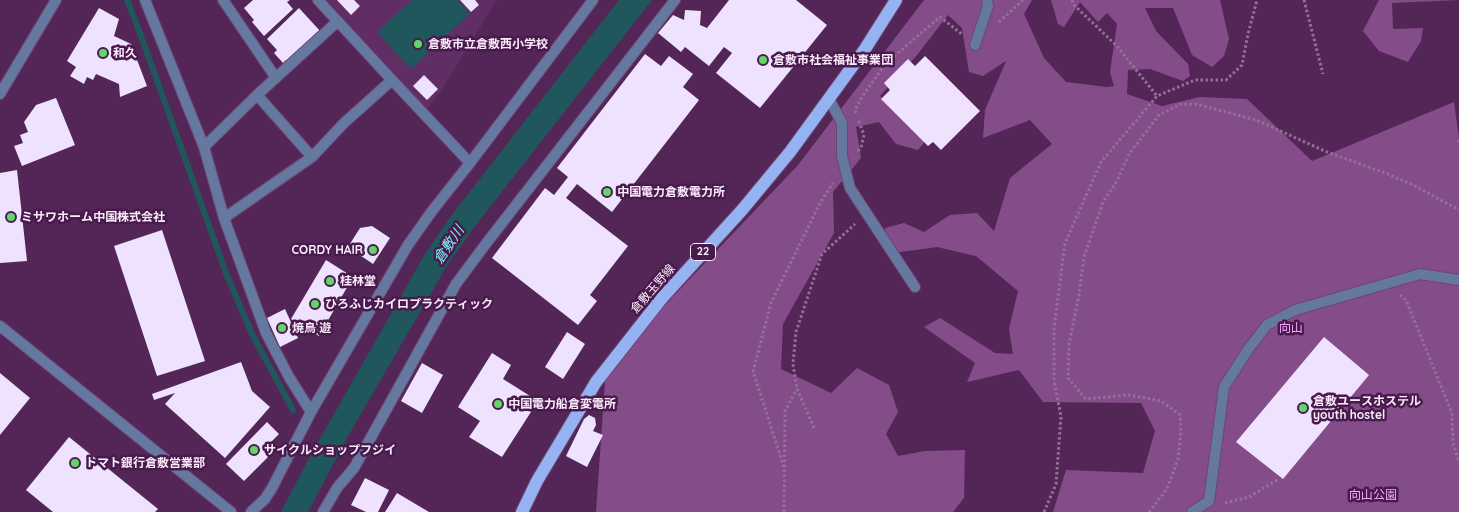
<!DOCTYPE html>
<meta charset="utf-8">
<style>
body{margin:0}
canvas{display:block;background:#532657}
</style>
<canvas width="1459" height="512"></canvas>
<script>
const g = document.querySelector('canvas').getContext('2d');
g.lineJoin = 'round';
function fillPath(path, color) { g.fillStyle = color; g.fill(path, 'evenodd'); }
const shape = rows => new Path2D(rows.map(r => 'M' + r).join(''));
function stroke(path, color, width, dash) { g.strokeStyle = color; g.lineWidth = width; g.lineCap = dash ? 'butt' : 'round'; g.setLineDash(dash || []); g.stroke(path); }
function drawText(font, color, halo, rows, align = 'center') {
  g.font = font + ' Quicksand,"Noto Sans JP",sans-serif'; g.lineWidth = 5; g.setLineDash([]); g.textBaseline = 'middle'; g.strokeStyle = halo; g.fillStyle = color; for (const [text, x, y, turn = 0] of rows) {
    g.save(); g.translate(x, y); g.rotate((+turn || 0) * Math.PI / 180); g.textAlign = isNaN(turn) ? turn : align; if (halo) g.strokeText(text, 0, 0); g.fillText(text, 0, 0); g.restore();
  }
}
fillPath(shape([
 [326,0,497,0,442,89,427,109]
]), '#602d64');
fillPath(shape([
 [924,0,1032,0,1024,14,1044,58,1066,82,1107,87,1114,86,1110,72,1117,24,1107,13,1098,22,1080,2,1064,27,1058,24,1051,0,1220,0,1229,39,1224,56,1212,67,1192,55,1173,8,1145,8,1156,31,1188,64,1190,76,1183,81,1150,69,1128,70,1127,94,1162,106,1200,97,1247,99,1312,161,1454,102,1459,139,1459,512,1053,512,1066,470,1143,473,1155,431,1141,403,1043,402,1019,370,967,382,975,363,924,327,940,318,995,353,1013,354,1009,329,1018,291,976,256,937,247,886,254,885,228,904,223,924,232,950,215,977,213,994,231,1010,178,1052,144,1030,120,983,138,985,110,1006,61,983,76,969,72,962,28,948,15,917,55,880,96,926,140,918,150,896,144,879,122,856,127,861,158,833,192,834,233,783,324,781,369,831,393,857,368,889,385,898,412,886,434,898,456,925,451,965,450,964,498,953,512,596,512,606,367,798,165],
 [1379,0,1459,0,1392,3,1393,29,1423,28,1421,41,1408,62,1379,51,1363,31]
]), '#854c8a');
fillPath(shape([
 [412,0,457,0,470,14,411,69,377,32],
 [619,0,652,0,472,230,445,269,347,438,308,512,281,512,309,458,425,254,451,216]
]), '#20575d');
stroke(shape([
 [127,0,140,33,226,273,252,334,293,410]
]), '#20575d', 6);
fillPath(shape([
 [253,0,290,0,287,2,293,9,264,36,252,22,254,20,244,8],
 [337,0,354,0,360,6,351,15],
 [460,0,475,0,479,5,471,12],
 [729,0,796,0,827,25,760,108,716,73,732,53,724,47,709,66,685,47,681,52,658,33,673,15,684,20,685,10,701,11,700,25,707,28],
 [99,8,119,19,114,36,131,44,147,86,120,97,119,84,96,74,93,80,87,77,84,84,70,76,76,67,67,61],
 [299,8,321,32,288,63,286,60,283,63,274,53,277,50,267,39],
 [645,54,661,66,669,56,693,74,683,87,699,100,612,212,577,184,566,198,628,246,590,295,597,301,578,325,492,258,545,188,554,195,568,177,557,168],
 [925,56,980,111,941,150,933,142,928,146,881,99,890,90,884,83,908,59,915,66],
 [424,75,438,89,427,100,413,86],
 [56,98,75,145,22,166,14,146,23,143,20,135,28,132,24,122,36,105],
 [17,170,27,261,0,263,0,173],
 [372,226,390,238,373,264,348,247,360,228],
 [162,230,205,361,157,376,114,246],
 [326,260,353,277,319,336,291,319],
 [285,309,298,338,280,347,267,318],
 [567,332,585,344,563,379,545,367],
 [1324,337,1369,375,1283,479,1236,442],
 [492,353,511,365,503,379,538,401,502,457,469,437,480,421,458,407],
 [241,362,252,391,270,407,225,458,165,404,175,393,154,400,152,394],
 [422,363,443,375,422,413,401,401],
 [0,373,30,398,0,435],
 [589,415,595,418,596,425,593,431,603,435,587,467,566,456,584,419],
 [267,422,279,434,266,447,272,453,244,481,226,464],
 [69,437,158,509,155,512,53,512,26,490],
 [365,478,389,490,378,512,366,512,351,505],
 [397,493,429,512,385,512]
]), '#eee2fe');
const minor = shape([
 [145,0,204,147,224,218,266,333,289,377,311,412],
 [223,0,276,78],
 [975,45,988,6,987,0],
 [392,80,470,163],
 [257,95,312,157],
 [829,99,842,123,842,156,850,188,915,287],
 [204,147,257,95,338,21],
 [224,218,312,157,344,123,392,80,318,0],
 [323,512,337,488,354,468,456,284,485,245,675,0],
 [1192,512,1209,501,1224,387,1249,348,1267,325,1295,310,1420,274,1459,280]
]);
const tertiary = shape([
 [0,94,56,0],
 [0,326,231,512],
 [251,512,265,499,272,488,311,412,408,245,432,211,470,163,593,0]
]);
const primary = shape([
 [522,512,537,481,596,382,662,298,742,210,790,152,865,49,896,0]
]);
stroke(minor, '#6e4671', 12);
stroke(tertiary, '#6e4671', 12);
stroke(primary, '#6e4671', 14);
stroke(shape([
 [1072,0,1074,5,1117,46,1157,96],
 [1304,0,1323,74],
 [999,22,1023,0],
 [856,113,855,110,862,97,885,64,940,17,963,35],
 [1459,140,1459,142],
 [858,151,861,148,864,135,858,119],
 [1400,295,1406,300,1452,413,1453,443,1459,462],
 [814,428,797,389,793,364,796,332,822,254,855,224],
 [784,467,753,371,771,303,820,203,833,183],
 [1225,503,1249,497,1277,480],
 [784,512,785,411,797,389],
 [1044,512,1056,484,1061,416,1054,381,1054,328,1065,243,1101,162,1157,96,1195,80,1226,80,1242,65,1248,34,1257,0],
 [1149,512,1167,489,1178,459,1181,432,1180,415,1161,401,1129,395,1086,399,1068,378,1069,344,1079,295,1084,257,1103,202,1117,181,1129,154,1159,115,1181,104,1196,104,1256,120,1327,152,1388,174,1417,187,1459,210]
]), '#937196', 3, [2.5, 2.5]);
stroke(minor, '#65789f', 10);
stroke(tertiary, '#65789f', 10);
stroke(primary, '#95b3f3', 12);
for (const [x, y, r, color] of [
 [418,44,5,"#63d468"],
 [103,53,5,"#63d468"],
 [763,60,5,"#63d468"],
 [607,192,5,"#63d468"],
 [11,217,5,"#63d468"],
 [373,250,5,"#63d468"],
 [330,281,5,"#63d468"],
 [315,304,5,"#63d468"],
 [282,328,5,"#63d468"],
 [498,404,5,"#63d468"],
 [1303,408,5,"#63d468"],
 [254,450,5,"#63d468"],
 [75,463,5,"#63d468"]
]) { const dot = new Path2D(); dot.arc(x, y, r, 0, 2 * Math.PI); g.fillStyle = color; g.fill(dot); stroke(dot, '#481b4c', 2); }
for (const [x, y, w] of [
 [703,252,25]
]) { const box = new Path2D(); box.roundRect(x - w / 2, y - 8.5, w, 17, 4); g.fillStyle = '#481b4c'; g.fill(box); stroke(box, '#fbebfc', 1); }
drawText('bold 11px', '#fbebfc', null, [
 ["22",703,252]
]);
drawText('bold 12px', '#fbebfc', '#481b4c', [
 ["倉敷市立倉敷西小学校",428,44],
 ["和久",113,53],
 ["倉敷市社会福祉事業団",773,60],
 ["中国電力倉敷電力所",617,192],
 ["ミサワホーム中国株式会社",21,217],
 ["CORDY HAIR",363,250,"right"],
 ["桂林堂",340,281],
 ["ひろふじカイロプラクティック",325,304],
 ["焼鳥 遊",292,328],
 ["倉敷ユースホステル",1313,401],
 ["youth hostel",1313,415],
 ["中国電力船倉変電所",508,404],
 ["サイクルショップフジイ",264,450],
 ["トマト銀行倉敷営業部",85,463]
], 'left');
drawText('12px', '#fbebfc', '#481b4c', [
 ["倉敷玉野線",653,289,-49]
]);
drawText('12px', '#f8aafe', '#481b4c', [
 ["向山",1291,328],
 ["向山公園",1373,495]
]);
drawText('italic 14px', '#7ff0fc', '#481b4c', [
 ["倉敷川",449,245,-56]
]);
</script>
